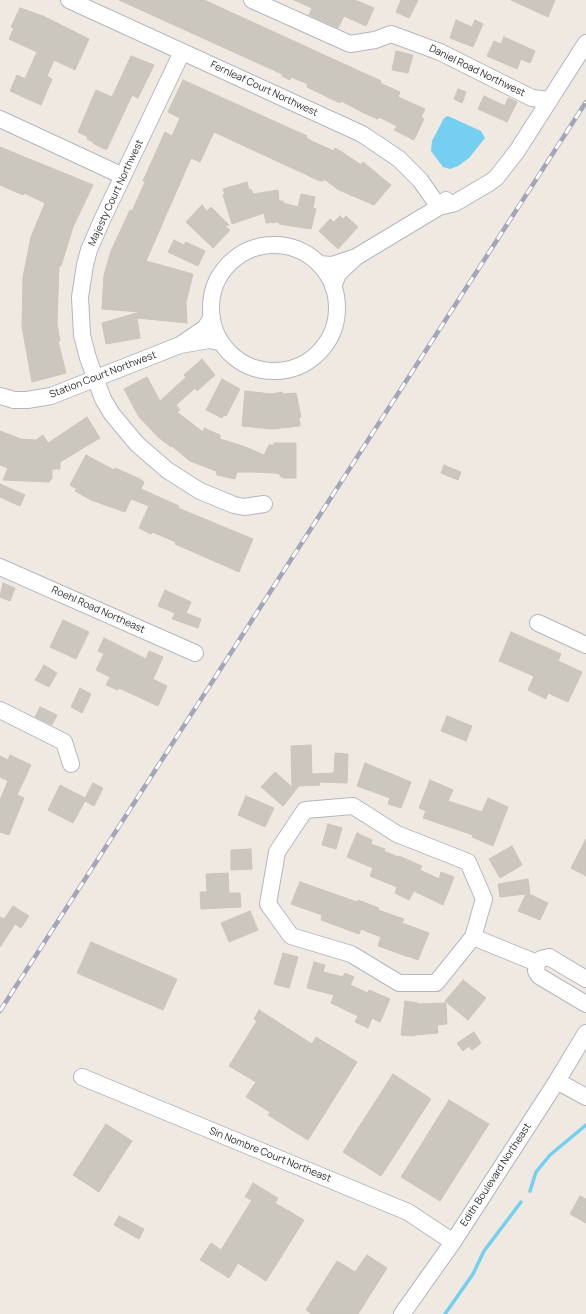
<!DOCTYPE html>
<style>
body{margin:0}
canvas{display:block;background:#efe9e1}
</style>
<canvas width="586" height="1314"></canvas>
<script>
const g = document.querySelector('canvas').getContext('2d');
g.lineJoin = 'round';
function fillPath(path, color) { g.fillStyle = color; g.fill(path, 'evenodd'); }
const shape = rows => new Path2D(rows.map(r => 'M' + r).join(''));
function stroke(path, color, width, dash) { g.strokeStyle = color; g.lineWidth = width; g.lineCap = dash ? 'butt' : 'round'; g.setLineDash(dash || []); g.stroke(path); }
function drawText(font, color, halo, rows, align = 'center') {
  g.font = font + ' Manrope,sans-serif'; g.lineWidth = 3; g.setLineDash([]); g.textBaseline = 'middle'; g.strokeStyle = halo; g.fillStyle = color; for (const [text, x, y, turn = 0] of rows) {
    g.save(); g.translate(x, y); g.rotate((+turn || 0) * Math.PI / 180); g.textAlign = isNaN(turn) ? turn : align; if (halo) g.strokeText(text, 0, 0); g.fillText(text, 0, 0); g.restore();
  }
}
fillPath(shape([
 [448,116,481,131,485,138,469,158,458,166,450,169,443,167,431,151,432,141,444,118]
]), '#75cff0');
stroke(shape([
 [530,1191,536,1172,550,1155,586,1125],
 [445,1314,473,1274,484,1251,521,1202]
]), '#75cff0', 3.5);
const building = shape([
 [119,0,204,0,381,81,380,83,400,92,398,97,425,109,421,117,424,119,414,140,394,130,397,126,379,117,378,119,366,114,341,101,340,103,307,87,308,84,291,77,290,80,282,76,282,74,119,0],
 [294,0,355,0,374,8,366,26,344,16,338,28,309,15,312,8,294,0],
 [401,0,418,0,409,18,396,12,401,0],
 [511,0,555,0,548,17,511,0],
 [20,8,43,16,89,39,75,70,54,60,47,76,52,79,41,105,10,91,17,75,25,79,37,52,9,39,14,28,11,27,20,8],
 [456,20,472,27,475,20,483,24,473,47,450,38,456,20],
 [504,37,535,51,530,63,521,59,517,69,487,56,494,41,501,44,504,37],
 [396,51,413,55,408,73,392,70,396,51],
 [131,56,154,65,138,98,132,95,107,149,104,149,93,143,93,142,87,139,88,137,78,132,96,90,112,97,131,56],
 [183,80,307,136,306,138,318,144,334,151,335,148,342,152,361,165,363,162,391,185,374,205,339,190,324,179,323,181,320,181,214,132,200,162,191,158,146,261,193,274,186,302,187,323,137,318,140,338,106,344,102,323,140,312,102,309,104,275,111,251,130,210,132,211,145,182,143,181,165,132,172,136,180,118,168,112,183,80],
 [458,89,466,92,462,103,454,99,458,89],
 [484,96,505,106,508,98,517,102,507,122,478,109,484,96],
 [0,147,93,185,73,227,61,266,59,266,57,324,60,341,58,341,66,373,32,382,22,327,23,277,31,237,45,203,24,193,23,195,0,185,0,147],
 [247,182,249,190,251,189,253,194,278,190,279,201,283,201,283,203,298,207,301,194,315,197,313,208,316,209,311,229,279,224,279,222,266,223,264,213,232,224,223,195,225,195,223,189,247,182],
 [202,205,207,211,211,207,229,225,225,226,230,230,213,248,186,222,202,205],
 [340,216,343,219,346,216,358,227,338,249,319,231,330,219,334,222,340,216],
 [174,240,184,245,186,242,205,251,198,266,168,252,174,240],
 [202,359,215,375,197,391,195,388,176,405,180,410,177,412,203,432,204,428,220,435,220,439,243,446,264,455,269,445,274,445,274,443,296,443,296,478,283,478,280,476,280,474,274,473,252,472,237,472,235,479,217,475,216,471,190,461,172,446,171,447,158,437,139,417,124,389,147,377,160,401,186,377,184,375,202,359],
 [222,379,240,389,226,416,224,415,222,418,206,410,222,379],
 [245,391,271,394,282,392,283,394,296,393,301,417,299,418,300,426,272,429,242,426,245,391],
 [87,417,100,438,60,462,60,469,52,469,52,478,49,482,3,480,8,468,0,465,0,431,21,439,36,440,43,435,48,443,87,417],
 [86,455,114,470,115,468,140,479,144,482,141,489,179,506,178,508,253,539,239,572,175,544,176,542,152,532,151,534,139,528,149,506,131,499,125,512,91,500,75,491,77,489,70,485,86,455],
 [444,465,461,472,458,480,441,473,444,465],
 [0,484,25,495,20,506,0,497,0,484],
 [3,583,15,588,10,601,0,597,3,583],
 [165,590,191,602,186,613,201,619,198,628,172,619,175,613,158,606,165,590],
 [63,620,89,632,76,659,50,647,63,620],
 [511,632,561,654,558,661,582,672,568,702,548,693,546,699,528,690,534,676,499,661,511,632],
 [104,638,146,659,149,651,163,657,153,679,167,686,158,706,119,688,118,690,106,685,110,677,96,670,104,654,98,651,104,638],
 [44,665,57,673,49,687,35,680,44,665],
 [80,688,91,694,82,713,71,707,80,688],
 [40,707,57,715,52,725,35,717,40,707],
 [447,716,472,726,466,741,441,731,447,716],
 [311,745,312,774,334,773,335,753,348,754,347,783,319,782,320,785,299,786,283,806,261,787,275,772,292,787,291,746,311,745],
 [10,755,31,765,17,795,24,798,9,835,0,832,0,800,8,781,0,777,0,756,8,760,10,755],
 [365,763,411,782,401,808,388,804,390,798,357,786,365,763],
 [430,780,453,790,448,801,482,812,488,798,508,807,493,846,472,837,473,835,423,818,426,811,419,808,430,780],
 [93,783,103,788,94,806,85,801,73,823,48,810,60,785,85,798,93,783],
 [246,796,274,808,265,827,238,815,246,796],
 [328,824,342,828,336,849,322,845,328,824],
 [357,833,372,840,371,844,385,849,384,851,398,857,399,856,422,866,420,870,439,879,441,872,454,877,443,905,414,891,409,900,395,893,397,887,370,876,373,868,347,857,357,833],
 [586,839,586,876,571,868,586,839],
 [512,846,522,865,500,878,489,859,512,846],
 [251,849,252,869,231,870,231,850,251,849],
 [228,873,229,893,240,893,241,907,201,909,200,892,207,892,206,874,228,873],
 [528,879,530,893,527,893,548,903,540,920,518,911,526,894,500,897,498,884,528,879],
 [300,882,357,902,358,900,379,908,378,910,404,919,402,923,429,933,418,960,410,957,410,954,409,957,378,946,381,937,361,929,359,934,321,920,322,915,291,904,300,882],
 [13,906,29,916,21,928,15,924,0,947,0,917,4,919,13,906],
 [250,911,258,930,229,942,221,923,250,911],
 [91,942,177,979,163,1010,77,973,91,942],
 [283,953,298,957,289,988,274,984,283,953],
 [314,962,325,965,323,972,343,977,345,973,354,977,350,985,368,993,369,990,390,999,380,1022,372,1018,368,1028,355,1022,358,1016,331,1003,334,995,307,988,314,962],
 [463,980,486,998,468,1020,445,1001,463,980],
 [405,1001,418,1003,418,1004,446,1003,447,1024,437,1025,438,1033,415,1035,415,1036,401,1035,405,1001],
 [259,1010,312,1044,316,1037,357,1062,308,1140,268,1115,270,1112,246,1097,256,1082,229,1066,257,1021,254,1019,259,1010],
 [474,1032,481,1043,472,1050,469,1046,463,1051,457,1043,474,1032],
 [393,1074,431,1099,381,1176,343,1152,393,1074],
 [449,1100,489,1124,440,1201,401,1177,449,1100],
 [106,1124,132,1141,99,1192,73,1175,106,1124],
 [253,1183,278,1198,275,1203,304,1220,266,1281,238,1263,229,1278,200,1260,211,1243,221,1250,252,1200,245,1197,253,1183],
 [580,1196,586,1199,586,1223,570,1214,580,1196],
 [119,1216,144,1229,139,1239,114,1225,119,1216],
 [367,1255,387,1268,358,1314,312,1314,306,1310,337,1261,355,1272,367,1255]
]);
fillPath(building, '#cbc7bf');
stroke(building, '#cbc5ba', 1);
const minor = shape([
 [69,0,362,134,399,159,420,180,439,207],
 [252,0,350,44,375,40,391,34,440,52,532,98,550,100],
 [182,52,102,220,89,250,85,265,80,297,82,335,88,358,103,399,112,414,137,444,167,470,200,491,234,505,244,507,264,504],
 [0,119,123,176],
 [439,207,455,203,489,183,496,178,517,151,586,43],
 '211 308a63 63 0 1 1 126 0a63 63 0 1 1-126 0Z',
 [356,257,439,207,446,200],
 [319,264,332,265,356,257,338,274,333,287],
 [212,317,205,328,180,345,209,340,221,342],
 [0,396,14,400,27,400,51,396,180,345],
 [0,567,195,653],
 [538,623,586,645],
 [0,710,64,742,71,764],
 [353,806,397,834,468,862,484,899,473,937,436,983,399,983,351,954,291,936,268,904,277,852,305,810,353,806],
 [473,937,537,963],
 [586,979,549,957,541,959,537,963,536,971,539,976,586,1004],
 [82,1077,408,1212,453,1242],
 [557,1081,586,1097],
 [402,1314,453,1242,557,1081,586,1033]
]);
stroke(minor, '#b4b7c1', 18);
stroke(minor, '#fff', 16);
const rail = shape([
 [0,1011,586,102]
]);
stroke(rail, '#a3a6b8', 4.5);
stroke(rail, '#fff', 3, [9]);
drawText('10px', '#2e2e2e', '#fff', [
 ["Daniel Road Northwest",477,71,26],
 ["Fernleaf Court Northwest",264,89,25],
 ["Majesty Court Northwest",116,193,-65],
 ["Station Court Northwest",103,375,-21],
 ["Roehl Road Northeast",98,610,24],
 ["Sin Nombre Court Northeast",270,1155,22],
 ["Edith Boulevard Northeast",496,1175,-57]
]);
</script>
